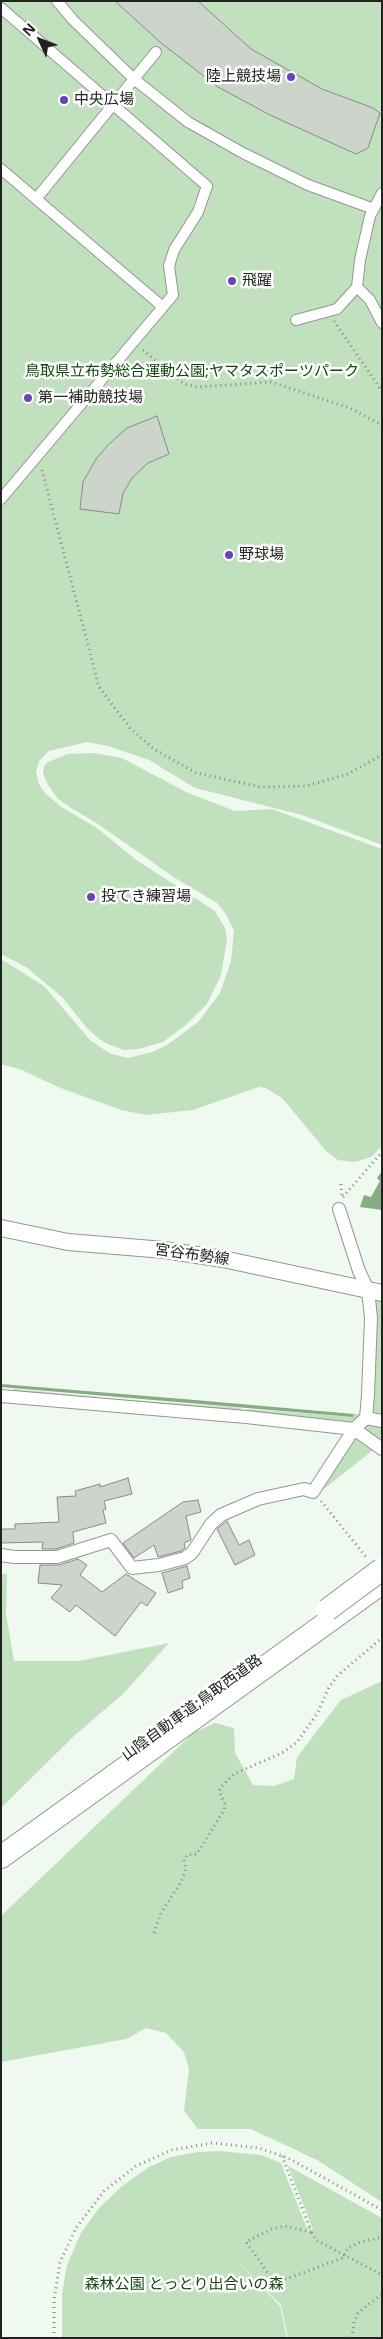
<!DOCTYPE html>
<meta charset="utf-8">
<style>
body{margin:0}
#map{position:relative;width:383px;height:2339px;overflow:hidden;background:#f0f9ef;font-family:"Open Sans",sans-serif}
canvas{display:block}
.frame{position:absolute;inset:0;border:2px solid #20231f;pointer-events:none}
.north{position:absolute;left:15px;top:15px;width:50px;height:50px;-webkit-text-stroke:4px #fff;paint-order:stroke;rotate:313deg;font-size:14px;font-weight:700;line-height:20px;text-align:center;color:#20231f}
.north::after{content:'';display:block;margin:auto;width:18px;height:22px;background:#20231f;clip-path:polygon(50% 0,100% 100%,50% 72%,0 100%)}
</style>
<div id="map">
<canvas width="383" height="2339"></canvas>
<div class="frame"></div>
<div class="north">N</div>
</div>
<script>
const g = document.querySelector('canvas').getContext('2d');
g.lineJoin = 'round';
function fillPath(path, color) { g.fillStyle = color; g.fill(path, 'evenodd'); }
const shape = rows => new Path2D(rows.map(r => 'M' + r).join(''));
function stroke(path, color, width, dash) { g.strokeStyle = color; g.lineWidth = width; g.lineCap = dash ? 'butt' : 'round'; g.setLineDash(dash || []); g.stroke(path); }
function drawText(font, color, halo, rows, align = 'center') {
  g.font = font + ' "Open Sans","Noto Sans JP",sans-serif'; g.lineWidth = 5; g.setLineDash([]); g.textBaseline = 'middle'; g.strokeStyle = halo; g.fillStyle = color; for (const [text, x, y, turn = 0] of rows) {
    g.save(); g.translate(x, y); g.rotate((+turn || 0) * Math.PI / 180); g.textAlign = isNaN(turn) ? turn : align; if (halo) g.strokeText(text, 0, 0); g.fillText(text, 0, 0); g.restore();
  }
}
fillPath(shape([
 [1,1,382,1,382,845,302,815,195,788,149,760,108,746,87,742,49,751,39,761,36,772,39,784,44,792,60,806,97,828,135,859,215,911,225,928,227,939,221,975,207,1004,186,1025,163,1042,138,1049,124,1050,107,1044,98,1038,86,1027,62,997,26,967,1,954],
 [94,753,122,758,186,792,235,811,272,809,382,849,382,1146,371,1157,355,1162,338,1160,326,1151,283,1099,266,1088,259,1087,193,1110,146,1115,121,1110,58,1087,22,1070,1,1064,1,959,44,986,90,1040,109,1053,128,1058,152,1052,167,1045,198,1022,220,993,231,961,234,931,226,914,217,903,175,878,95,822,71,808,58,799,48,785,43,773,44,766,48,762,68,754],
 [372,1299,382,1299,382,1417,372,1414],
 [14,1389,99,1397,99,1402,13,1394],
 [105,1398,241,1408,240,1414,105,1402],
 [247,1409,353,1417,354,1414,361,1414,354,1422,349,1424,247,1414],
 [382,1423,382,1443,319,1493,320,1487,364,1426],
 [1,1574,7,1574,6,1614,14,1661,79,1661,169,1643,123,1694,75,1735,1,1808],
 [382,1681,382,2202,317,2160,251,2129,198,2129,184,2111,189,2069,184,2052,166,2033,146,2028,126,2039,1,2062,1,1916,193,1733,215,1723,234,1728,235,1753,253,1785,274,1786,294,1779,297,1757,341,1700],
 [220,2151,261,2155,281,2163,308,2231,313,2229,288,2166,382,2218,382,2338,288,2338,281,2305,235,2259,280,2306,287,2338,62,2338,62,2294,67,2265,81,2233,99,2208,121,2187,149,2167,171,2157,198,2152]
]), '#c1e0be');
fillPath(shape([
 [382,1171,382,1210,360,1207,364,1195,371,1197,380,1181,377,1178],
 [1,1384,195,1400,354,1414,353,1417,95,1395,1,1387]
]), '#87ab83');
const building = shape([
 [115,1,198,1,251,49,322,89,373,108,380,113,368,148,356,154,270,115,218,87,161,43,115,1],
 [157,416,169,454,148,463,133,477,123,493,119,514,80,509,83,482,96,459,108,445,127,428,157,416],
 [128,1478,132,1494,104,1501,106,1509,103,1510,106,1523,73,1532,74,1543,56,1549,42,1549,43,1542,1,1543,1,1529,15,1529,15,1524,59,1522,57,1497,76,1496,75,1491,100,1484,100,1487,128,1478],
 [198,1500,201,1512,186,1516,191,1540,184,1543,185,1548,181,1551,158,1557,154,1545,134,1558,123,1543,183,1502,198,1500],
 [227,1521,239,1545,249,1540,255,1555,235,1565,217,1529,227,1521],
 [78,1559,87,1565,80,1575,102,1592,126,1574,156,1593,147,1606,141,1602,115,1636,76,1605,70,1612,51,1598,62,1585,38,1583,40,1565,59,1565,78,1559],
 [187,1566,190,1578,182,1581,183,1588,168,1593,162,1573,187,1566]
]);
fillPath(building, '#ccd4cb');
stroke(building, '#868d85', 1);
const pedestrian = shape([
 [57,1,73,20,134,79,188,122,243,153,308,185,374,209],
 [1,8,207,186,198,212,174,250,169,266,173,295,1,499],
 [1,169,163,307],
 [36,199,156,52],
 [357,287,370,300,382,323],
 [296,320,337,309,357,287,360,260,370,216,382,193]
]);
const minor = shape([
 [1,1396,246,1417,354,1429,382,1449],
 [366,1418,382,1421],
 [1,1555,15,1557,57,1557,111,1540,132,1568,159,1565,185,1558,192,1553,211,1524,221,1515,258,1499,304,1489,313,1492,354,1429,366,1418,368,1395,371,1318,368,1290,359,1271,339,1209]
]);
const tertiary = shape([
 [1,1228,68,1242,164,1250,223,1259,382,1293]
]);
const motorway = shape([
 [1,1857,382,1583]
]);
stroke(pedestrian, '#919890', 12);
stroke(minor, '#919890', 14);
stroke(tertiary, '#919890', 18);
stroke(motorway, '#919890', 24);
stroke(shape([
 [334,321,382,391],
 [143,350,184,384,197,387,271,382,350,408,382,425],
 [42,470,99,687,130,728,154,749,196,773,261,787,306,786,348,774,382,755],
 [341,1184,342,1197],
 [343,1197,382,1152],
 [321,1501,367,1558],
 [154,1933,161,1913,181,1882,186,1870,184,1860,187,1855,197,1854,224,1810,225,1804,219,1791,221,1787,234,1774,282,1753,297,1742,317,1714,329,1687,338,1675,382,1638],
 [282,2156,310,2228],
 [309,2228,316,2240,382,2275],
 [311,2232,285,2226,272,2229,246,2242,275,2283,343,2258,347,2249,357,2243,382,2237],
 [54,2338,54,2301,60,2262,76,2228,104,2191,136,2166,172,2150,212,2143,259,2148,288,2158,382,2210],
 [352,2338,354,2322,358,2313,382,2294]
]), '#868c85', 3, [1, 4]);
stroke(pedestrian, '#fff', 10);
stroke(minor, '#fff', 12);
stroke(tertiary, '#fff', 16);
stroke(motorway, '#fff', 22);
const motorwayBridge = shape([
 [327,1610,382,1569]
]);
stroke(motorwayBridge, '#919890', 24, []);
stroke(motorwayBridge, '#fff', 22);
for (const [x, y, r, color] of [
 [291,77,5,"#6843bb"],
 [64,100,5,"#6843bb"],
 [232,281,5,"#6843bb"],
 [28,398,5,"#6843bb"],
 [229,555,5,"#6843bb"],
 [91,897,5,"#6843bb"]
]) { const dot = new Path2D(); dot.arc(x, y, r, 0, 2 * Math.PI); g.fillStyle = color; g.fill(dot); stroke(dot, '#fff', 2); }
drawText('15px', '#20231f', '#fff', [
 ["陸上競技場",281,77,"right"],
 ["中央広場",74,100],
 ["飛躍",242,281],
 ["第一補助競技場",38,398],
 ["野球場",239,555],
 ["投てき練習場",101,897]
], 'left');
drawText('15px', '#124611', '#fff', [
 ["鳥取県立布勢総合運動公園;ヤマタスポーツパーク",192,372],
 ["森林公園 とっとり出合いの森",184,2285]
]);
drawText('15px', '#20231f', '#fff', [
 ["宮谷布勢線",192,1255,8],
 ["山陰自動車道;鳥取西道路",192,1708,-36]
]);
</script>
